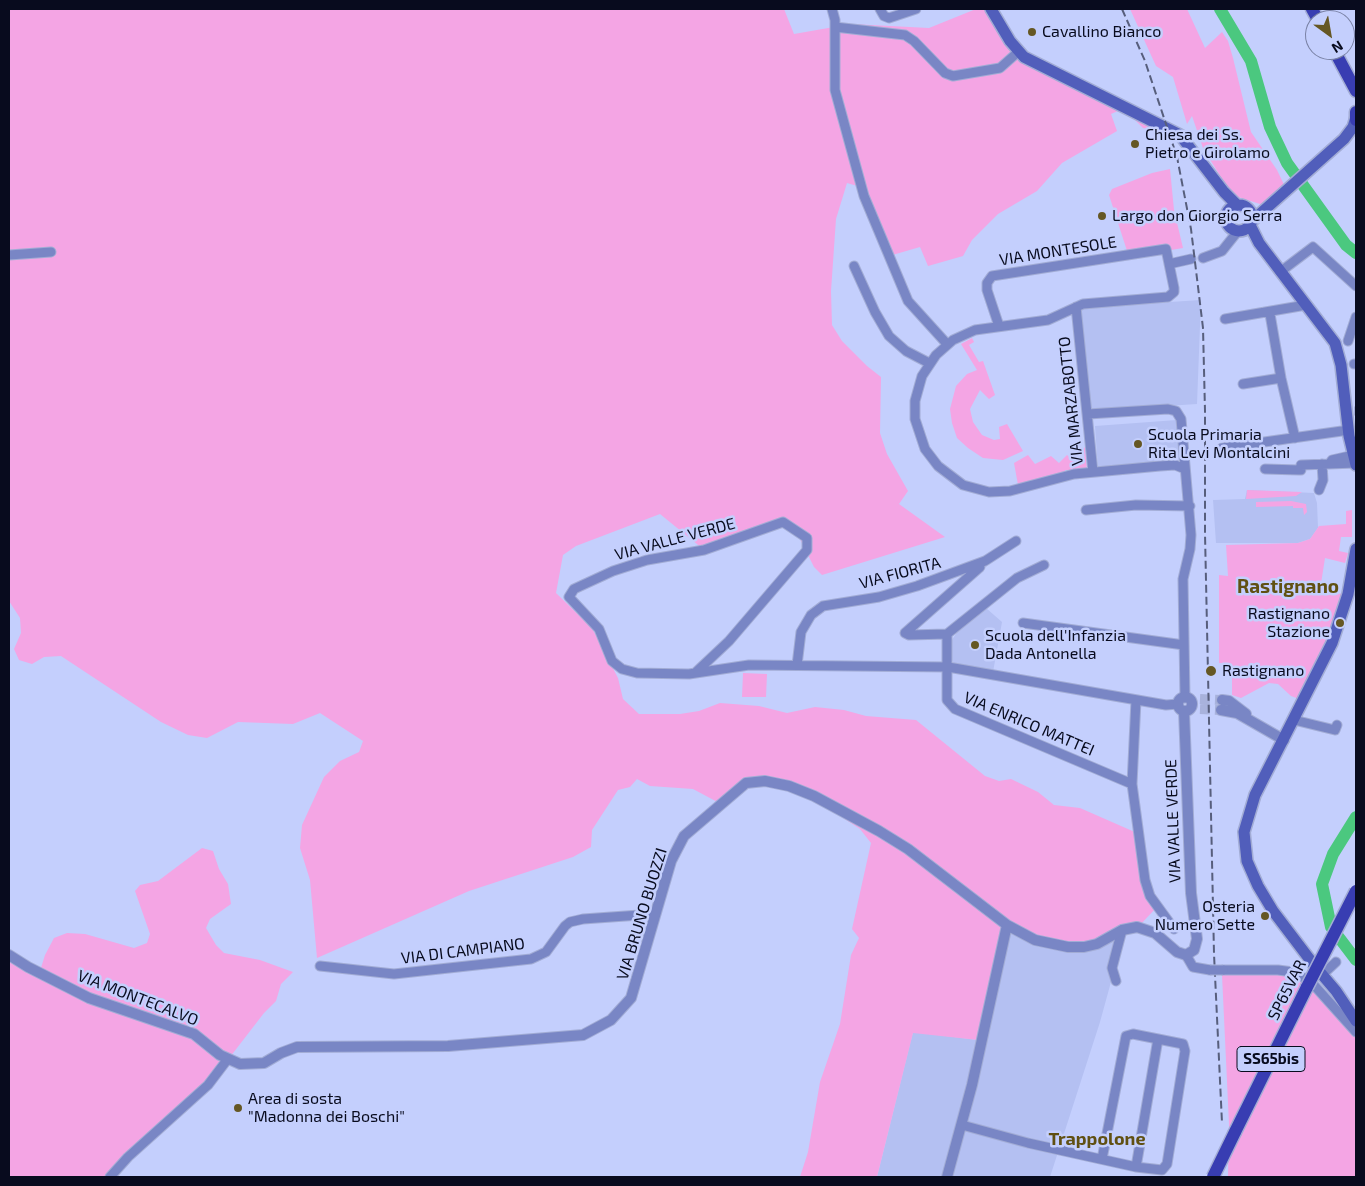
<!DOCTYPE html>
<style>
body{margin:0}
#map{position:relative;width:1365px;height:1186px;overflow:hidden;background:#c4cffd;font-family:"Exo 2",sans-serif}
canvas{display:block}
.frame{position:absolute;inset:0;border:10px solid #080b1e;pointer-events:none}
.north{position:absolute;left:1305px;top:10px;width:50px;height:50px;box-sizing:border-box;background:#c4cffd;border:1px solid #7981a4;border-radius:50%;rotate:148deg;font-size:14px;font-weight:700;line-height:20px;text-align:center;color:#080b1e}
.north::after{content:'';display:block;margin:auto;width:18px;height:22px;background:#655724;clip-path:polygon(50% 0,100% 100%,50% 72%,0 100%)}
</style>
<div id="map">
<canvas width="1365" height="1186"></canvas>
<div class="frame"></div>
<div class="north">N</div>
</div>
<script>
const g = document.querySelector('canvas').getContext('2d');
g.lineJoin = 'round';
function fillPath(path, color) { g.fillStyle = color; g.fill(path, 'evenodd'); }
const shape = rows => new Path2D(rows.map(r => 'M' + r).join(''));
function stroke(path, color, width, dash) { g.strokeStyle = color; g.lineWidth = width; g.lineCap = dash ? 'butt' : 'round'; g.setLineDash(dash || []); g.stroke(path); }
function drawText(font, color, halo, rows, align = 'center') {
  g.font = font + ' "Exo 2",sans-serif'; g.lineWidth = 5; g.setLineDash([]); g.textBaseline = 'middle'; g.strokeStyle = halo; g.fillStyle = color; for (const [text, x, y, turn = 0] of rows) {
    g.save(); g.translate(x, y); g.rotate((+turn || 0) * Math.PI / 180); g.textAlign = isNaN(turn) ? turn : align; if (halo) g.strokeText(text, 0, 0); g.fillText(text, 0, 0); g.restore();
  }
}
fillPath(shape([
 [1201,300,1197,404,1090,411,1076,308],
 [1177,420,1180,463,1098,469,1095,426],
 [1247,490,1314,493,1317,503,1318,528,1310,539,1298,543,1216,543,1213,500,1245,499],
 [986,608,1002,622,993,672,956,666,951,659,952,640,959,629],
 [1011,928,1121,935,1117,960,1100,1022,1050,1177,877,1177,913,1032,978,1040,991,974]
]), '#b4c0f2');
fillPath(shape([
 [9,9,784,9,794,34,851,24,929,28,976,9,989,9,1013,46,1120,110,1111,114,1117,131,1062,163,1037,191,998,214,972,240,963,256,928,266,920,247,889,256,861,187,847,183,836,219,831,291,832,325,842,341,867,366,881,377,880,433,887,454,908,491,899,504,945,537,822,575,814,567,797,533,783,525,767,528,736,544,703,549,660,514,576,546,563,555,556,593,592,628,618,678,623,699,639,714,680,714,699,711,720,703,759,706,787,713,815,707,844,710,866,716,916,720,985,776,999,781,1011,779,1038,792,1054,805,1080,808,1137,833,1156,908,1140,925,1080,949,1011,928,991,974,978,1040,913,1033,877,1177,800,1177,808,1152,820,1082,840,1024,851,955,859,938,852,929,871,843,860,829,819,802,772,784,744,787,723,805,693,789,650,786,637,779,630,787,618,790,592,830,591,847,573,857,469,891,317,958,310,880,300,848,302,825,324,777,340,761,359,752,363,741,320,713,293,724,238,722,207,738,188,735,161,722,61,656,44,657,32,664,19,660,14,649,21,633,20,618,9,601],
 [1130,9,1187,9,1205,48,1222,32,1228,41,1233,58,1251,132,1277,170,1289,195,1280,202,1260,204,1235,196,1228,189,1203,148,1192,116,1187,124,1173,77,1156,66],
 [1132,117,1161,132,1143,128],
 [1170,169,1174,210,1183,248,1129,257,1109,195,1112,189,1152,173],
 [972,338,974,342,969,345,979,362,983,361,995,395,989,399,980,390,970,409,973,422,982,435,994,440,1000,439,999,427,1007,424,1023,451,1003,460,983,458,968,448,957,438,952,423,950,409,956,386,967,374,977,370,961,344],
 [1085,447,1087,470,1065,470,1065,473,1018,485,1014,463,1028,455,1035,464,1051,456,1059,463,1067,455,1080,465,1085,456,1080,453],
 [1247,490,1302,492,1296,496,1246,499],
 [1291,501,1306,504,1307,512,1304,515,1303,508,1293,508,1293,506,1256,507,1256,502],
 [1352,510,1352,537,1341,537,1339,551,1348,553,1345,563,1325,558,1320,590,1342,594,1329,634,1299,699,1291,696,1278,684,1269,683,1241,698,1232,695,1232,664,1219,663,1219,575,1228,576,1226,545,1298,543,1310,539,1319,526,1346,524,1346,511],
 [743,673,767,674,766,697,742,697],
 [202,848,213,851,219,869,228,884,231,904,210,919,206,928,216,945,224,953,260,960,293,972,281,984,276,1001,264,1013,220,1070,108,1177,9,1177,9,954,40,971,45,955,54,938,67,933,85,934,134,948,147,943,150,934,135,891,140,885,158,881],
 [1248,974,1291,974,1307,980,1356,1036,1356,1177,1228,1177,1229,1124,1222,975]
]), '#f4a5e4');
stroke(shape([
 [1220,9,1251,61,1270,127,1287,163,1346,245,1356,253],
 [1356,817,1333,854,1322,884,1331,927,1356,960]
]), '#4bc87f', 12);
stroke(shape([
 [1354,411,1356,411]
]), '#a8b2dc', 9, [9, 4.5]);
stroke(shape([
 [1200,699,1222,700],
 [1200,709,1221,710]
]), '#a8b2dc', 10, [10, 5]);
const minor = shape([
 [832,9,835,20,835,90,864,196,908,301,947,344],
 [880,9,884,16,889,18,916,9],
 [835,27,905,35,914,41,945,73,953,76,1000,68,1018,52],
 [9,255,51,252],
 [1203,258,1222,251,1238,231],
 [1169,264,1191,259],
 [854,266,875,312,889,336,906,351,929,363],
 [1280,272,1313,247,1356,286],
 [1076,307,1093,472],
 [1265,312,1270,314,1281,378,1295,438],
 [1225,319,1306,305],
 [999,326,987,290,987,283,992,276,1166,249,1174,288,1174,292,1168,297,1083,304,1048,320,975,330,953,340,936,355,922,376,915,401,915,419,925,449,938,466,963,485,989,492,1010,491,1074,474,1160,466,1175,465,1185,469],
 [1348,341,1356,317],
 [1354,364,1356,364],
 [1243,384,1281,378],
 [1088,414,1168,409,1176,411,1181,419,1191,535,1190,549,1183,579,1185,698],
 [1222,448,1349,430],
 [1330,463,1332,460,1354,455],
 [1265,469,1299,470,1301,470,1301,465,1356,463],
 [1319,490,1323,480,1322,464],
 [1086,510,1136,505,1190,506],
 [1044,565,1017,578,947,634,947,700,955,709,1132,784],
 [1023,623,1184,645],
 [947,634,909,635,905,633,980,567],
 [797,665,801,632,811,615,823,606,879,597,917,586,985,561,1016,541],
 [695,673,729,641,807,550,807,538,783,522,704,550,647,560,613,571,574,589,569,597,599,629,612,661,622,669,637,673,689,674,749,665,948,667,1166,705,1178,704],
 [1136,700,1132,784,1145,880,1150,896,1174,929],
 [1294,720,1335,730,1337,725],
 [1186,955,1193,967,1210,970],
 [320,966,394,974,531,959,546,952,565,926,570,922,583,919,654,914],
 [1223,970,1278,970,1293,972,1306,979],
 [1322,975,1336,962],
 [1116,981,1112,968,1122,930],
 [1313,984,1356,1032],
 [962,1125,1028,1143,1136,1167,1162,1170,1167,1164,1185,1051,1183,1044,1133,1034,1126,1036,1102,1159],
 [1136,1167,1158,1039],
 [110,1177,128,1157,208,1085,227,1060]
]);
const tertiary = shape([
 '1178 704a7 7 0 1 1 14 0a7 7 0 1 1-14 0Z',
 [1222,700,1229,701,1246,714],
 [1221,710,1237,713,1284,740],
 [9,955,28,967,89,998,194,1034,220,1055,240,1064,264,1063,281,1053,297,1047,448,1046,583,1035,611,1020,631,998,671,861,684,836,746,783,765,781,789,786,814,796,879,831,908,849,1007,925,1035,940,1068,947,1084,947,1097,944,1122,930,1137,927,1155,933,1177,952,1186,955,1194,950,1197,939,1191,893,1184,711],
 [947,1177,972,1085,1007,925]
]);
const secondary = shape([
 [991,9,1010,41,1024,57,1180,135,1224,192,1237,205],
 '1226 218a13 13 0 1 1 26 0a13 13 0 1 1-26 0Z',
 [1252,221,1344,139,1353,127,1356,117],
 [1250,225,1259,243,1335,343,1341,365,1349,436,1356,465],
 [1314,965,1273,911,1258,886,1247,861,1244,832,1255,795,1332,643,1348,594,1356,549],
 [1319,971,1336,991,1356,1021]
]);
const primary = shape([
 [1312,9,1318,20],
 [1334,50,1356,91],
 [1356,112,1356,120],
 [1235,1132,1307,987]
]);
stroke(minor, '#a2acd5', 11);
stroke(tertiary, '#a2acd5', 12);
stroke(secondary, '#a2acd5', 14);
stroke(primary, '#a2acd5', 15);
stroke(minor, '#7986c5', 9);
stroke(tertiary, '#7986c5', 10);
stroke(secondary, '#515ebb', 11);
stroke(primary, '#383db2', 12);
stroke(shape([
 [1122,9,1145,61,1177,157,1191,229,1203,328,1205,411,1205,534,1214,954,1222,1123]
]), '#575e7c', 2, [8, 4]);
const minorBridge = shape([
 [1210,970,1223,970]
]);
const primaryBridge = shape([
 [1307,987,1356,891],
 [1213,1177,1235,1132]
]);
stroke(minorBridge, '#a2acd5', 11, []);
stroke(primaryBridge, '#a2acd5', 15, []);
stroke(minorBridge, '#7986c5', 9);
stroke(primaryBridge, '#383db2', 12);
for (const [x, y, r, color] of [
 [1032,32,5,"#655724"],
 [1135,144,5,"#655724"],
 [1102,216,5,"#655724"],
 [1138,444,5,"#655724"],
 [1340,623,5,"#655724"],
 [975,645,5,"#655724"],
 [1211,671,6,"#655724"],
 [1265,916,5,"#655724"],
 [238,1108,5,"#655724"]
]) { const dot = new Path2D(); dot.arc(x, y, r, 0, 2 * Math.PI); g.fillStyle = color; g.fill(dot); stroke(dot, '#c4cffd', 2); }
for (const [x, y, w] of [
 [1271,1059,68]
]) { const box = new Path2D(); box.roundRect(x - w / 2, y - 12.5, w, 25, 4); g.fillStyle = '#c4cffd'; g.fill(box); stroke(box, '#080b1e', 1); }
drawText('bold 15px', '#080b1e', null, [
 ["SS65bis",1271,1059]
]);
drawText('16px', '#080b1e', '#c4cffd', [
 ["Cavallino Bianco",1042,32],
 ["Chiesa dei Ss.",1145,135],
 ["Pietro e Girolamo",1145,153],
 ["Largo don Giorgio Serra",1112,216],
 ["Scuola Primaria",1148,435],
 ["Rita Levi Montalcini",1148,453],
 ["Rastignano",1330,614,"right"],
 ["Stazione",1330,632,"right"],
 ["Scuola dell'Infanzia",985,636],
 ["Dada Antonella",985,654],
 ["Rastignano",1222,671],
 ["Osteria",1255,907,"right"],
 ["Numero Sette",1255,925,"right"],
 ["Area di sosta",248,1099],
 ["\"Madonna dei Boschi\"",248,1117]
], 'left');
drawText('16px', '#080b1e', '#c4cffd', [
 ["VIA MONTESOLE",1058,251,-9],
 ["VIA MARZABOTTO",1071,401,-96],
 ["VIA VALLE VERDE",675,539,-15],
 ["VIA FIORITA",900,573,-15],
 ["VIA ENRICO MATTEI",1029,724,23],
 ["VIA VALLE VERDE",1173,821,-92],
 ["VIA BRUNO BUOZZI",642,914,-73],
 ["VIA DI CAMPIANO",463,951,-7],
 ["SP65VAR",1287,990,-63],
 ["VIA MONTECALVO",138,998,21]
]);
drawText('bold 18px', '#605012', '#c4cffd', [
 ["Trappolone",1097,1139]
]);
drawText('bold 19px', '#605012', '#c4cffd', [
 ["Rastignano",1288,587]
]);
</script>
